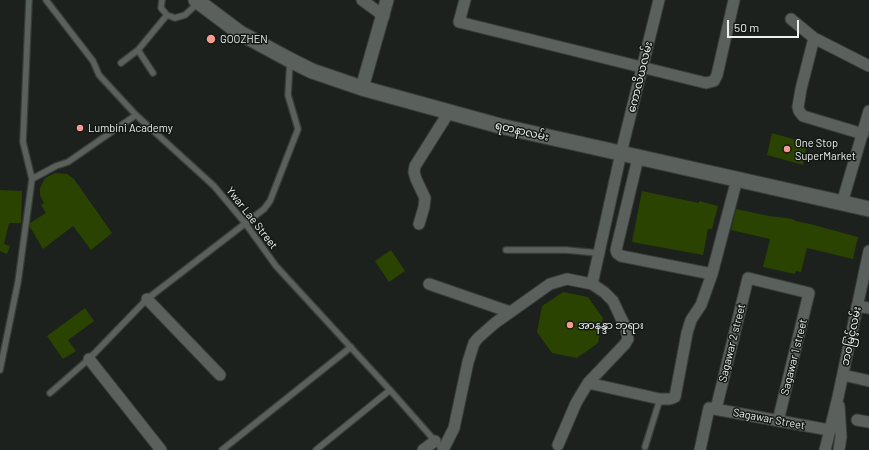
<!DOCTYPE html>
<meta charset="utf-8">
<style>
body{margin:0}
#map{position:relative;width:869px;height:450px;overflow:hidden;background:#1c211e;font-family:Barlow,sans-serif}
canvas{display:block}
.scale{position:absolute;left:727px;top:20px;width:72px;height:18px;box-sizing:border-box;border:2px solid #ecf0ed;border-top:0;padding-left:5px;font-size:12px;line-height:14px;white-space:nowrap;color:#ecf0ed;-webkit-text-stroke:3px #131815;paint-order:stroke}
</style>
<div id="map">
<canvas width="869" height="450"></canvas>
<div class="scale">50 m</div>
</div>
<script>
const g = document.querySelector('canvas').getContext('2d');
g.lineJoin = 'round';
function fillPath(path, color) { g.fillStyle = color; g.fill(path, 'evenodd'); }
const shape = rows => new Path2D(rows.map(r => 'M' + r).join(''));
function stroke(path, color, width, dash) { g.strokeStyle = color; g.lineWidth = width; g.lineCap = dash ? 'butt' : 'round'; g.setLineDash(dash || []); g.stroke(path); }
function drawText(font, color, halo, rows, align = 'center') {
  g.font = font + ' Barlow,"Noto Sans Myanmar",sans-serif'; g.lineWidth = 3; g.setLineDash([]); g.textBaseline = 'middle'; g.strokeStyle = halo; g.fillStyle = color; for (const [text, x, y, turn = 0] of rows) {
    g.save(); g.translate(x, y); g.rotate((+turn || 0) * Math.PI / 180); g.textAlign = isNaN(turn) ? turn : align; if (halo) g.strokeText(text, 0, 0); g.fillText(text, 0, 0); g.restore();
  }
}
fillPath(shape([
 [772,133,807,143,803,165,767,155],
 [55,173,67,174,74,179,112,233,91,250,73,226,43,249,30,227,30,223,46,213,41,205,44,203,40,195,40,188,45,178],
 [0,190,22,191,21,223,9,223,4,244,10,246,7,254,0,251],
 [642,191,699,203,699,201,718,206,712,229,708,229,703,255,632,242],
 [736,209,769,216,787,218,795,220,795,221,810,224,858,237,853,259,807,248,801,272,796,271,795,274,763,267,770,239,731,230],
 [391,250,405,271,389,282,375,261],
 [563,292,588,297,603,318,598,343,577,358,552,353,537,332,542,306],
 [85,308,94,321,68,340,76,351,63,359,47,336]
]), '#2a4300');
const service = shape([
 [46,0,93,61,99,75,136,115,214,186,245,223,276,266,390,390,443,450],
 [162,0,161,8,167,15,175,18,185,15,198,3],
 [138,50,153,73],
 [121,63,138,50,167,15],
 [32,179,56,166,68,162,136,115],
 [506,250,566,250,598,253],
 [0,370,18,282,32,179,23,142,29,0],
 [50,393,89,359,147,299,264,209,270,201,298,129,288,95,290,61],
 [645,447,660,399],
 [222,450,351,347],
 [316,450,390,390]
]);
const minor = shape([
 [362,0,384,16],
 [465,0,459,22,706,83,714,81,717,75,734,0],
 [791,19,814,38,869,66],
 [814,38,801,89,798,107,799,111,803,116,863,134],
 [638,158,616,250,617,253,621,256,712,274],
 [842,203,869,111],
 [419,224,424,207,425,198,416,179,414,172,415,166,449,112],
 [429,284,510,312],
 [592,284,621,153,659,0],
 [147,299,220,375],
 [857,306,869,308],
 [89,359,161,450],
 [843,375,869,381],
 [588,383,660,399,670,399,675,397,687,333,691,320,701,305,712,274,737,179],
 [716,409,748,278,809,293,778,421],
 [857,420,869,422],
 [423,450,435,441],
 [443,450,454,428,468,362,474,343,478,338,495,323,550,284,567,279,592,284,604,292,613,301,620,316,626,328,628,339,625,344,588,383,576,403,558,445],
 [700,450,709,408,829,430],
 [825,450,838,397,869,251],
 [839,450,841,437,839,406]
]);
const tertiary = shape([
 [362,88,387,0]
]);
const secondary = shape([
 [196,0,240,33,290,60,312,71,362,88,500,126,869,209]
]);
stroke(service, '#393d3a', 8);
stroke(minor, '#393d3a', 13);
stroke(tertiary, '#393d3a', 15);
stroke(secondary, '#393d3a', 17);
stroke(service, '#5a605c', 5.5);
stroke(minor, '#5a605c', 11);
stroke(tertiary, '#5a605c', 13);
stroke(secondary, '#5a605c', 15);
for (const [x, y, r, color] of [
 [211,39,5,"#f59c90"],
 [80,128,4,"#f59c90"],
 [787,149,4,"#f59c90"],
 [570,325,4,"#f59c90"]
]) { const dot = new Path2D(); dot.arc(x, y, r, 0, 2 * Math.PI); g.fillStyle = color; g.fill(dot); stroke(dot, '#131815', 1.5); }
drawText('11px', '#ecf0ed', '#131815', [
 ["GOOZHEN",220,39],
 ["Lumbini Academy",88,128],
 ["One Stop",795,143],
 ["SuperMarket",795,156],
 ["အာနန္ဒာ ဘုရား",578,325]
], 'left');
drawText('11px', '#ecf0ed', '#131815', [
 ["ကောလိယလမ်း",640,77,-76],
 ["ရတနာလမ်း",522,131,13],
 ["Ywar Lae Street",252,218,52],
 ["ဘ၀မြင့်လမ်း",851,336,-78],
 ["Sagawar 2 street",732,343,-76],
 ["Sagawar 1 street",794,357,-76],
 ["Sagawar Street",769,419,11]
]);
</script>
